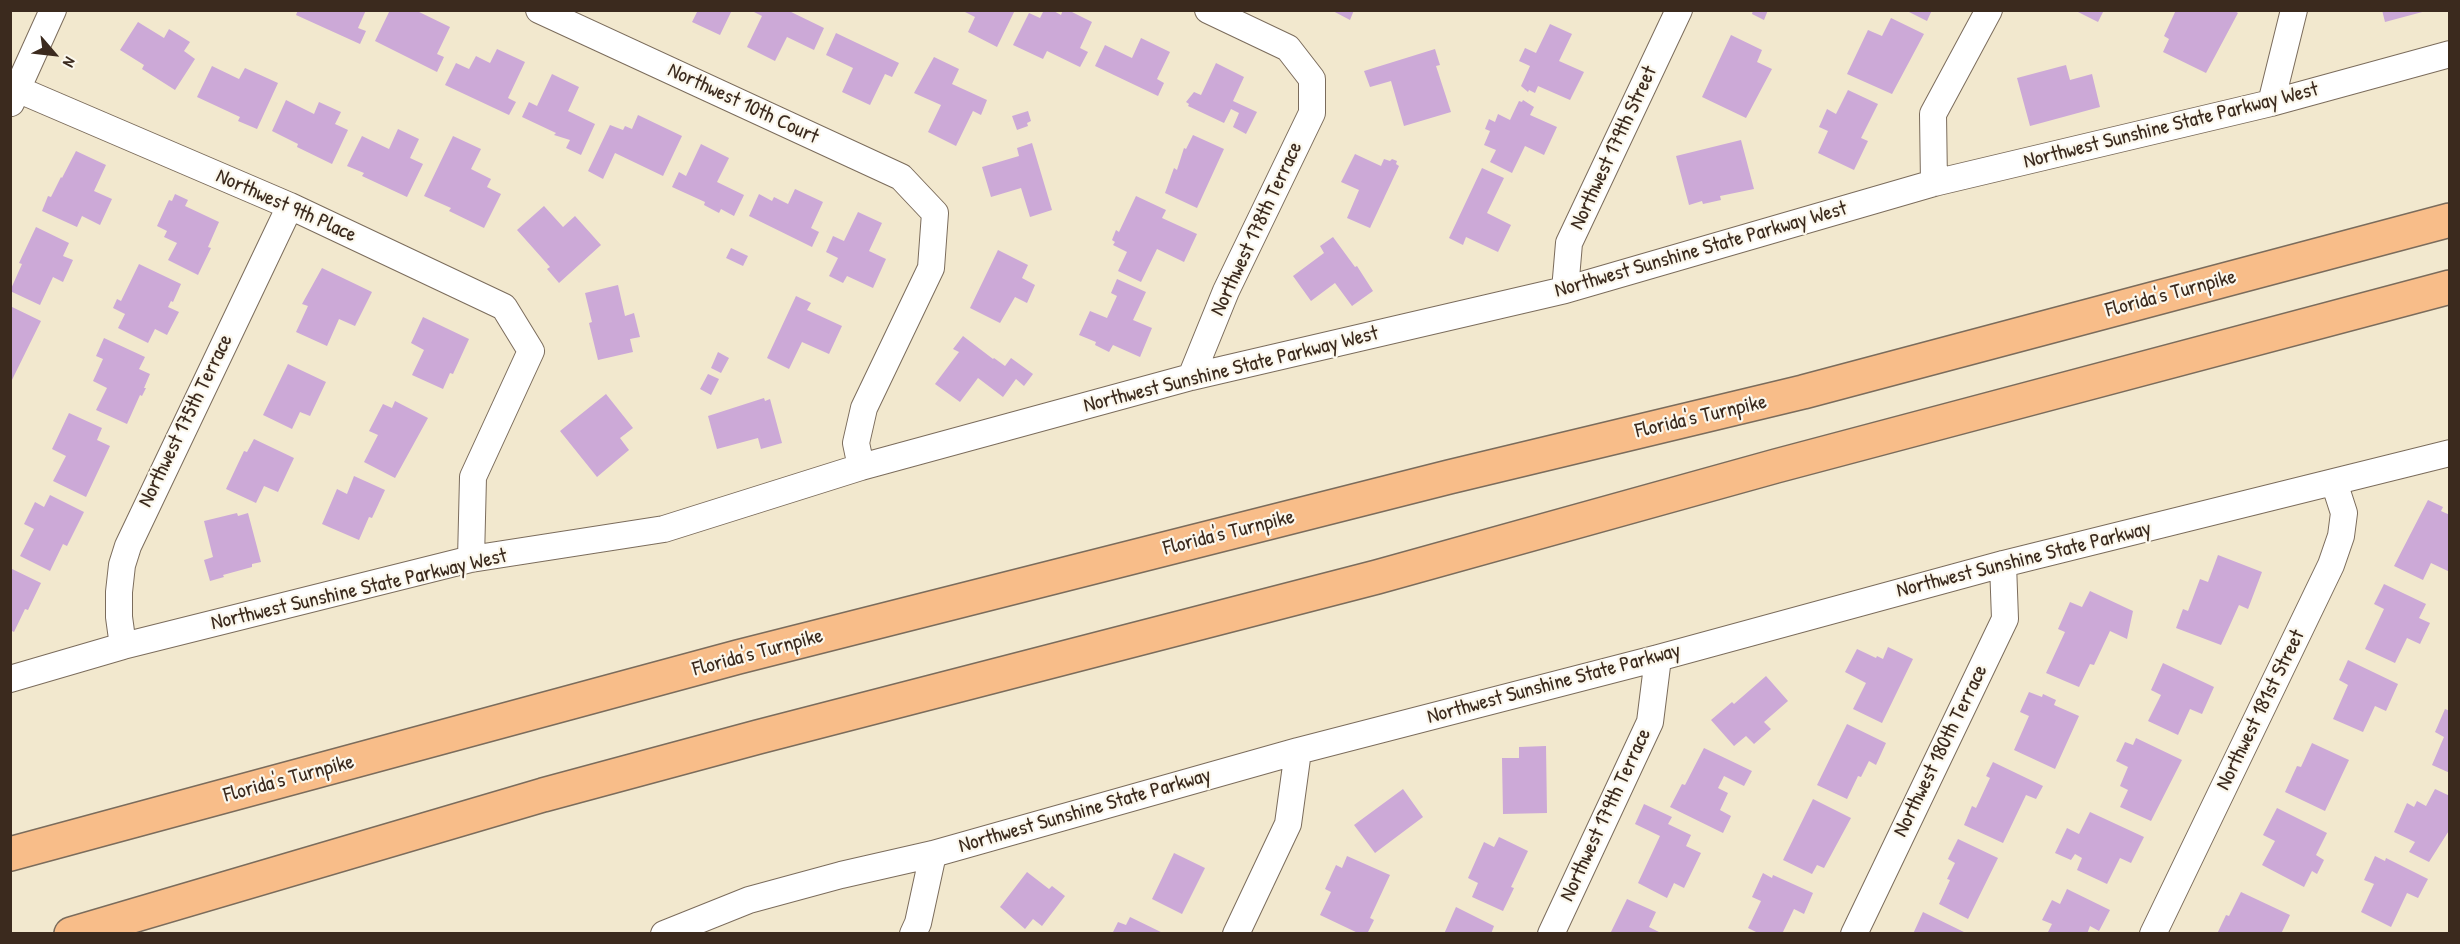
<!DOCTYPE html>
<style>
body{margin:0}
#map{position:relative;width:2460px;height:944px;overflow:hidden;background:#f2e8ce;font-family:"Patrick Hand",sans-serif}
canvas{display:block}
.frame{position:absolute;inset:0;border:12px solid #3b2a1e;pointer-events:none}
.north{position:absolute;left:24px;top:24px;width:60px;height:60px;-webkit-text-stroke:4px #fbf7ec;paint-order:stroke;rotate:118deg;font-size:16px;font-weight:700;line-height:24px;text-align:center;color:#3b2a1e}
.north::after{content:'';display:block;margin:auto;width:21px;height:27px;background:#3b2a1e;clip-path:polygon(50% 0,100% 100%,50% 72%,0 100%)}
</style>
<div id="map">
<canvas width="2460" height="944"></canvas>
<div class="frame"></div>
<div class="north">N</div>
</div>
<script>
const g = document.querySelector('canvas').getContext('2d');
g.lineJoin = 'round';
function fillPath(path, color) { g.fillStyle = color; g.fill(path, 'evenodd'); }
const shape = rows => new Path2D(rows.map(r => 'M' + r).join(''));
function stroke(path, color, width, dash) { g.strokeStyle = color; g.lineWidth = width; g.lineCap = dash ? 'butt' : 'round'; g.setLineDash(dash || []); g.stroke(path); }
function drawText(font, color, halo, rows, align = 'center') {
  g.font = font + ' "Patrick Hand",sans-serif'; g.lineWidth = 4.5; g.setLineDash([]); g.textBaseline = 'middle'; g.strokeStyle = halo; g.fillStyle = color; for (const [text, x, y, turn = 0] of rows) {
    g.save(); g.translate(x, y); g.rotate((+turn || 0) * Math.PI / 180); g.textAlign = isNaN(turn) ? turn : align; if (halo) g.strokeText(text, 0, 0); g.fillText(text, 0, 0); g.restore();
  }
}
fillPath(shape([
 [298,10,366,10,358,28,366,31,360,44,296,15],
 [390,10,415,10,450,27,437,54,444,57,437,72,375,41],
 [698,10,732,10,720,35,692,22],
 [755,10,787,10,824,28,814,50,787,37,775,61,747,47,762,16,754,12],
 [961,10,1015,10,997,47,968,32,975,17],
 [1044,10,1052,10,1061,15,1063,10,1068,10,1092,22,1080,48,1088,52,1080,67,1047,51,1043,59,1013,45,1029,13,1040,18],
 [1331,10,1354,10,1350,20],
 [1753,10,1768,10,1764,20,1752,14],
 [1905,10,1932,10,1927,21],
 [2074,10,2104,10,2098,22],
 [2176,10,2233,10,2238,13,2206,73,2163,52,2169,39,2164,36],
 [2382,10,2426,10,2426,11,2385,22],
 [1891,18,1924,34,1892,94,1847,74,1868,30,1882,36],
 [138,22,164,38,169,29,190,42,184,51,195,59,175,90,142,69,144,65,120,50],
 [1550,24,1572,34,1559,61,1584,72,1570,100,1538,86,1535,93,1529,90,1528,92,1521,86,1530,66,1519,61,1525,48,1536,53],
 [836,33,899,63,892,77,885,74,870,105,842,92,853,68,826,55],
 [1731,35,1762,50,1757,62,1772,69,1746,118,1702,97],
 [1141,38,1170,52,1157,79,1164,83,1158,96,1095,66,1105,45,1132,58],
 [497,49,525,62,508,98,516,102,509,115,445,85,456,63,469,69,476,56,490,63],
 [1435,49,1440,65,1436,66,1451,112,1404,126,1391,81,1370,87,1364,71],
 [934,57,959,69,952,84,987,100,981,115,973,111,956,146,928,132,941,105,914,93],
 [1216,63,1244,77,1233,101,1257,112,1246,134,1233,127,1239,113,1231,109,1224,123,1188,106,1189,104,1186,102,1194,92,1201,95],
 [2066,65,2070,80,2092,74,2100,107,2030,126,2017,78],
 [212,66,239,79,245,68,278,83,257,129,238,121,240,117,197,97],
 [552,74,579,87,568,111,595,124,581,155,566,148,570,140,554,135,556,133,522,117,529,102,537,106],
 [1848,90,1878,104,1861,138,1868,141,1854,170,1818,153,1828,131,1819,127,1827,109,1836,114],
 [286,100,314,114,319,102,341,112,335,124,348,130,332,164,297,147,298,144,272,131],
 [1523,100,1534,107,1530,115,1557,127,1544,155,1525,146,1512,173,1490,162,1496,150,1484,145,1490,131,1485,129,1489,119,1495,122,1498,114,1510,120,1519,101,1522,102],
 [1028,111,1031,121,1027,123,1028,126,1017,130,1012,116],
 [638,115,682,136,663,176,615,153,603,179,588,171,610,125,623,130,625,126,632,129],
 [398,129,419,139,410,158,423,164,407,197,362,176,364,173,347,166,362,136,389,149],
 [1193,135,1224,149,1197,208,1165,193,1174,168,1177,170,1184,148,1186,149],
 [453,136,481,149,471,169,491,179,487,187,501,194,484,228,449,211,451,208,424,196],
 [1741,140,1754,189,1720,196,1721,200,1703,204,1702,201,1689,205,1676,156],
 [1032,143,1052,210,1030,217,1021,188,991,197,982,167,1019,156,1017,148],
 [701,144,729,158,717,182,744,195,734,216,721,209,719,213,704,205,705,202,672,187,679,172,686,176],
 [76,151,106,165,94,191,112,199,100,225,82,216,77,227,42,211,48,196,51,197,61,177,62,178],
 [1355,154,1381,166,1384,159,1390,161,1392,159,1397,161,1396,164,1399,166,1370,228,1347,218,1359,190,1341,182],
 [1482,168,1504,178,1487,213,1511,225,1498,252,1466,237,1463,245,1449,238],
 [795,189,823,202,811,228,819,232,812,247,749,216,759,194,772,201,774,197,788,204],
 [175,194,188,200,185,206,219,222,208,247,211,248,198,275,168,260,177,243,164,237,167,231,157,226,169,200,172,201],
 [1136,196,1166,210,1162,218,1197,234,1184,262,1157,249,1141,282,1118,271,1127,252,1113,245,1115,242,1112,240,1116,230,1119,232],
 [544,206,563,227,575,216,601,245,559,283,547,269,550,267,517,230],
 [858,212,882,223,869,251,886,259,873,288,847,276,843,283,829,276,838,258,826,252,833,236,844,241],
 [36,227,69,243,63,256,73,260,63,282,53,277,40,305,10,291,22,264,19,263],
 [1333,237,1355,267,1357,266,1373,291,1352,306,1335,283,1311,301,1293,276,1324,253,1320,246],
 [731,248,748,256,743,266,726,258],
 [998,250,1028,265,1022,278,1035,285,1027,303,1015,297,1000,323,970,308],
 [139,264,181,284,173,302,171,301,168,307,179,312,167,335,155,329,148,343,118,328,125,314,113,308,117,299,121,301],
 [322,268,372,292,355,326,339,319,327,346,296,332,308,306,302,304],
 [1117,279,1146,292,1133,320,1152,328,1140,357,1113,345,1109,352,1095,345,1096,342,1079,335,1090,311,1107,318,1117,296,1111,293],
 [618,285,625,316,634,313,640,337,630,339,633,352,598,360,589,323,592,322,585,293],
 [796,296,811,303,807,310,842,326,829,354,802,342,789,369,767,358],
 [10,306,41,321,10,384],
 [423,317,469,339,453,374,450,373,443,389,412,375,424,350,411,343],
 [963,336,993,359,994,358,1005,366,1011,358,1033,374,1024,386,1016,379,1003,397,978,378,960,402,935,384,959,352,953,349],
 [104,338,145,357,139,369,150,374,144,388,146,388,142,396,140,395,127,424,96,410,107,388,93,381,103,359,96,356],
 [718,352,729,358,721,373,711,368],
 [288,364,326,382,310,416,300,412,292,429,263,415],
 [708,374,719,379,711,395,700,389],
 [606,394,633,428,620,438,629,450,597,477,560,431],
 [764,398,765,401,770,399,782,443,761,449,758,438,717,449,708,416],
 [395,401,428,418,395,478,364,462,378,435,369,431,383,404,392,408],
 [69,413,102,428,97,440,110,446,86,497,53,481,66,456,52,449],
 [254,439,294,458,278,492,264,486,256,503,226,489,244,451,247,452],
 [354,476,385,490,372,518,369,517,359,540,322,524,337,489,347,494],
 [50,495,84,512,67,546,63,544,50,571,20,556,34,529,24,524,35,502,44,507],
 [2428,500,2443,507,2441,511,2450,515,2450,572,2431,563,2423,580,2394,566],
 [237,513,238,516,248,513,261,562,252,564,252,567,223,575,224,577,210,581,204,560,213,557,204,521],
 [2218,555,2262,572,2248,609,2239,605,2221,645,2176,628,2183,609,2188,611,2200,579,2208,582],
 [10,568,41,583,28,610,25,609,14,632,10,630],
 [2384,584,2426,604,2419,618,2430,623,2420,644,2407,638,2395,663,2365,649,2384,609,2374,604],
 [2090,591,2133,611,2127,639,2110,631,2094,665,2090,664,2079,687,2046,673,2065,632,2058,629,2070,602,2082,607],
 [1888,647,1913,659,1882,723,1853,709,1866,683,1845,672,1857,649,1876,658,1877,656,1883,659],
 [2348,660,2398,684,2386,711,2375,706,2363,732,2333,719,2348,685,2339,680],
 [2163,663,2214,687,2202,714,2190,709,2178,735,2148,721,2161,695,2151,690],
 [1766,676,1788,701,1764,722,1771,729,1754,744,1746,736,1734,746,1711,720,1732,702,1734,704],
 [2029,692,2042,697,2043,694,2056,700,2054,705,2079,716,2055,769,2014,750,2029,716,2020,712],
 [2445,709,2450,711,2450,773,2432,765,2444,737,2435,732],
 [1847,724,1886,743,1876,765,1869,761,1861,777,1858,776,1847,799,1817,785],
 [2136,738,2182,760,2151,821,2120,807,2128,790,2120,786,2128,767,2116,761,2125,742,2133,745],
 [2312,743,2349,760,2325,811,2285,792,2297,766,2301,767],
 [1546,746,1547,813,1503,814,1502,758,1519,758,1519,747],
 [1704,748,1752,771,1744,786,1724,776,1718,788,1728,793,1720,810,1731,816,1723,833,1670,807,1682,784,1685,785],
 [1993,762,2043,786,2036,799,2026,795,2003,843,1964,825,1972,806,1976,808,1990,778,1986,776],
 [1403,789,1423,817,1375,853,1354,825],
 [2435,789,2450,796,2450,829,2429,862,2409,852,2415,842,2394,832,2407,803,2414,807,2417,801,2426,806],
 [1813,799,1851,818,1824,868,1817,865,1812,874,1783,860],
 [1644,804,1672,817,1668,824,1691,835,1686,846,1701,853,1684,888,1674,883,1667,898,1638,883,1660,836,1635,824],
 [2277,808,2327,833,2316,855,2324,860,2317,874,2312,871,2304,887,2262,865,2275,841,2263,835],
 [2090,812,2144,837,2131,863,2120,858,2107,884,2077,870,2082,858,2075,854,2071,860,2055,853,2067,828,2079,834],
 [1499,837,1528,851,1511,887,1514,888,1503,911,1472,897,1478,883,1468,878,1484,842,1494,847],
 [1958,839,1998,858,1968,919,1939,904,1950,880,1947,879,1955,863,1948,859],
 [1174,853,1205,868,1182,914,1152,899],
 [1347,856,1390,875,1370,918,1374,920,1367,934,1360,934,1320,915,1331,892,1325,889,1336,865,1342,868],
 [2375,856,2385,861,2386,858,2428,879,2418,898,2407,893,2391,927,2361,912,2374,884,2364,880],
 [1027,872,1049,889,1052,886,1065,896,1042,926,1033,919,1025,929,1000,907],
 [1763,873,1772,878,1773,875,1813,893,1804,914,1794,909,1782,934,1760,934,1748,928,1761,901,1752,897],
 [2067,889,2110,910,2099,931,2090,926,2087,934,2047,934,2052,924,2042,920,2052,900,2060,904],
 [2241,892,2290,915,2281,934,2217,934,2226,915,2229,916],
 [1627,899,1656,912,1649,927,1659,932,1658,934,1610,934],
 [1456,907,1494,926,1491,934,1444,934],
 [1923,912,1968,934,1913,934],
 [1130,917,1165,934,1112,934,1118,922,1126,925]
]), '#cca9d7');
const street = shape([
 [539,10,901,177,935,213,931,268,864,408,856,443,861,467],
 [17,89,290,206,504,307,531,351,473,477,471,559],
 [11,103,53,10],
 [2271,103,2294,10],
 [1934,183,1933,114,1989,10],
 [1565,290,1569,243,1679,10],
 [1191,377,1226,291,1312,113,1312,79,1288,48,1208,10],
 [123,646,119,617,119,592,122,565,128,546,290,206],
 [10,679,123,646,471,559,664,529,861,467,1191,377,1565,290,1934,183,2271,103,2450,54],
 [664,934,749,900,841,875,933,854,1298,751,1658,658,2003,564,2450,453],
 [913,934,918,923,933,854],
 [1236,934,1288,824,1298,751],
 [1551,934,1650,722,1658,658],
 [1854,934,2005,619,2003,564],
 [2153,934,2331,565,2341,536,2344,513,2334,482]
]);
const highway = shape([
 [10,854,738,657,1449,477,1803,392,2450,220],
 [71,934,543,795,758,737,1377,577,1776,466,2450,287]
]);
stroke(street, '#7b6c5c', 28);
stroke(highway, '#7b6c5c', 36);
stroke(street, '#fff', 26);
stroke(highway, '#f8bd89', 33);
drawText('21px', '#3b2a1e', '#fbf7ec', [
 ["Northwest 10th Court",743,104,25],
 ["Northwest Sunshine State Parkway West",2171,126,-14],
 ["Northwest 179th Street",1614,148,-65],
 ["Northwest 9th Place",286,206,24],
 ["Northwest 178th Terrace",1257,229,-65],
 ["Northwest Sunshine State Parkway West",1701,250,-16],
 ["Florida's Turnpike",2171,294,-15],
 ["Northwest Sunshine State Parkway West",1231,370,-14],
 ["Florida's Turnpike",1701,417,-13],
 ["Northwest 175th Terrace",186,421,-64],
 ["Florida's Turnpike",1229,533,-14],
 ["Northwest Sunshine State Parkway",2024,560,-14],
 ["Northwest Sunshine State Parkway West",359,590,-13],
 ["Florida's Turnpike",758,653,-15],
 ["Northwest Sunshine State Parkway",1554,684,-15],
 ["Northwest 181st Street",2261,710,-64],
 ["Northwest 180th Terrace",1941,751,-64],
 ["Florida's Turnpike",289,779,-15],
 ["Northwest Sunshine State Parkway",1085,811,-16],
 ["Northwest 179th Terrace",1606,815,-65]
]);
</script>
